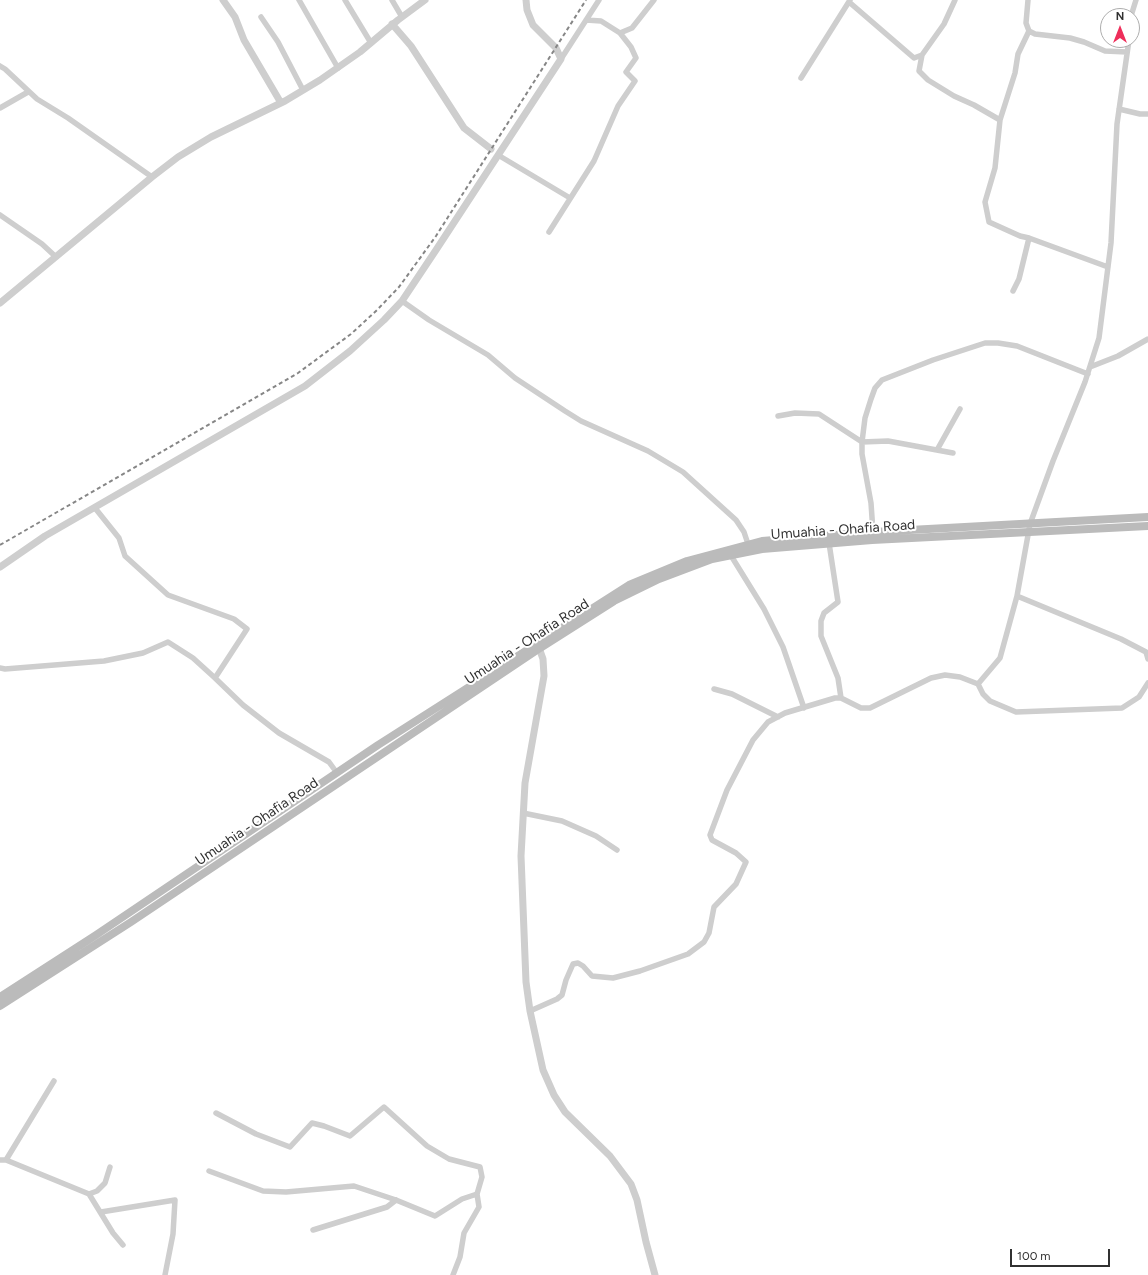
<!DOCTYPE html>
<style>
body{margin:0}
#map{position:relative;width:1148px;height:1275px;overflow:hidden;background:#fff;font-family:Figtree,sans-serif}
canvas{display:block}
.north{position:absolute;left:1100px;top:8px;width:40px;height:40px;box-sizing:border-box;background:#fff;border:1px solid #adadad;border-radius:50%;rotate:0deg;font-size:11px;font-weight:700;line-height:16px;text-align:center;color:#313131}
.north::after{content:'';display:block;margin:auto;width:14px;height:18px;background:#ee2e5a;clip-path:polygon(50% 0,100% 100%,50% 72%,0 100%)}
.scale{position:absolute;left:1010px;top:1249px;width:100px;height:18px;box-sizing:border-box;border:2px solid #313131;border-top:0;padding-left:5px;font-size:12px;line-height:14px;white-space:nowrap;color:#313131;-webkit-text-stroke:3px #fff;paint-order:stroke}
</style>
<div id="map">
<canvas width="1148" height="1275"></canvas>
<div class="north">N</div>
<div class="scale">100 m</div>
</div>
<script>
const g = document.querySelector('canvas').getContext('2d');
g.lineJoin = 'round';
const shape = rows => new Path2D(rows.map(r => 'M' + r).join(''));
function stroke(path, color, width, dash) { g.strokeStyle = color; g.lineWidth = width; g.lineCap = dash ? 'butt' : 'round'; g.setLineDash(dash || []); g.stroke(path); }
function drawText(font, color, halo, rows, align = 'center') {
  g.font = font + ' Figtree,sans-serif'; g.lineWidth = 4; g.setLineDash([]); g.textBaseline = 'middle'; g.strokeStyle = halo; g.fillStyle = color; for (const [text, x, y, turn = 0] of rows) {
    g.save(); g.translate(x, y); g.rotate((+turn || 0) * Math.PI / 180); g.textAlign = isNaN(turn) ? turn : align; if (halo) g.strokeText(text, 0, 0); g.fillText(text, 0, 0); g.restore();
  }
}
stroke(shape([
 [299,0,338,68],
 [345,0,371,43],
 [392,0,402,17],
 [1028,0,1026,23,1029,31,1035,34,1070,38,1084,42,1105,51,1127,52],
 [849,2,914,58,922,55,944,24,955,0],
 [1131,16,1136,0],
 [261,17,278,42,303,90],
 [586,20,601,21,620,33,632,28,654,0],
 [922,55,919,71,928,80,954,96,974,105,1000,120,995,168,985,202,989,222,1020,236,1029,238,1019,279,1013,291],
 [561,59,599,0],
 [0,66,5,69,37,99,68,118,152,177],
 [801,78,850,0],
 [0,108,28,92],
 [1119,109,1140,114,1148,114],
 [1000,120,1015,73,1018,54,1029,31],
 [498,155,570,198],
 [0,215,42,244,56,257],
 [549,232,594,161,618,106,635,81,626,72,636,58,631,47,620,33],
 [1029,238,1108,267],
 [402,301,429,320,488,355,515,378,565,411,581,421,648,451,683,472,736,520,744,532,748,544],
 [1090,367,1118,356,1148,339],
 [778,416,795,413,819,414,862,442,888,441,953,453],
 [937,450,960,409],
 [95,508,119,538,125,556,168,595,234,619,247,629,215,678,243,705,279,733,329,762,337,773],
 [873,532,871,503,862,454,862,442,865,418,871,399,875,388,882,380,933,360,985,343,998,343,1017,346,1088,374],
 [829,543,838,602,824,613,821,621,821,636,838,678,841,698],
 [730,554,764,609,783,647,804,708],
 [1017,596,1121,639,1146,652,1148,659],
 [0,668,5,669,104,661,143,653,168,642,193,658,215,678],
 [978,684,1000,658,1017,596,1030,524,1053,461,1085,382,1099,338,1111,243,1117,124,1129,40],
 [714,689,732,694,778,717],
 [523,813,562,821,596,836,617,850],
 [530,1011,557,999,562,995,566,980,573,964,578,963,583,966,592,976,613,978,640,971,688,954,704,942,709,933,714,907,736,884,746,862,736,853,712,840,710,835,727,790,753,740,768,722,785,713,835,698,841,698,861,708,870,708,931,678,945,675,960,677,978,684,983,694,990,701,1016,712,1122,708,1139,697,1148,683],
 [216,1113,256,1134,290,1147,312,1123,324,1126,350,1136,384,1107,427,1146,449,1159,480,1167,482,1177,477,1194,479,1207,464,1233,460,1257,453,1275],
 [0,1160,6,1160,89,1194,97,1191,105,1183,110,1167],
 [6,1160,54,1081],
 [209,1171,263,1191,286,1192,354,1186,396,1200,435,1216,462,1199,477,1194],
 [89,1194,113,1233,123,1245],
 [101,1212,175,1200,173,1234,165,1275],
 [313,1230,387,1207,396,1200]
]), '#cecece', 5.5);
stroke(shape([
 [223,0,235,17,244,40,281,103],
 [392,24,411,46,464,128,491,149],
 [0,303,152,177,178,157,211,137,285,101,320,80,360,52,398,20,425,0],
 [0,567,45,536,305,386,350,351,384,320,402,301,436,250,561,59,556,48,533,25,527,10,526,0],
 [538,645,543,659,544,676,525,783,521,856,526,982,530,1011,543,1070,554,1095,565,1112,610,1156,631,1184,637,1200,646,1242,655,1275]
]), '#cecece', 7);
stroke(shape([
 [0,997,96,935,378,745,629,585,687,561,762,541,873,532,1148,517],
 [0,1006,131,922,540,648,614,601,659,579,712,559,762,549,872,540,1148,526]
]), '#bbb', 8);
stroke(shape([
 [0,545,298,373,351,334,377,310,399,287,436,236,586,0]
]), '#868686', 2, [4, 3]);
drawText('14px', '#313131', '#fff', [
 ["Umuahia - Ohafia Road",843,530,-4],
 ["Umuahia - Ohafia Road",527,642,-33],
 ["Umuahia - Ohafia Road",257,822,-34]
]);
</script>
